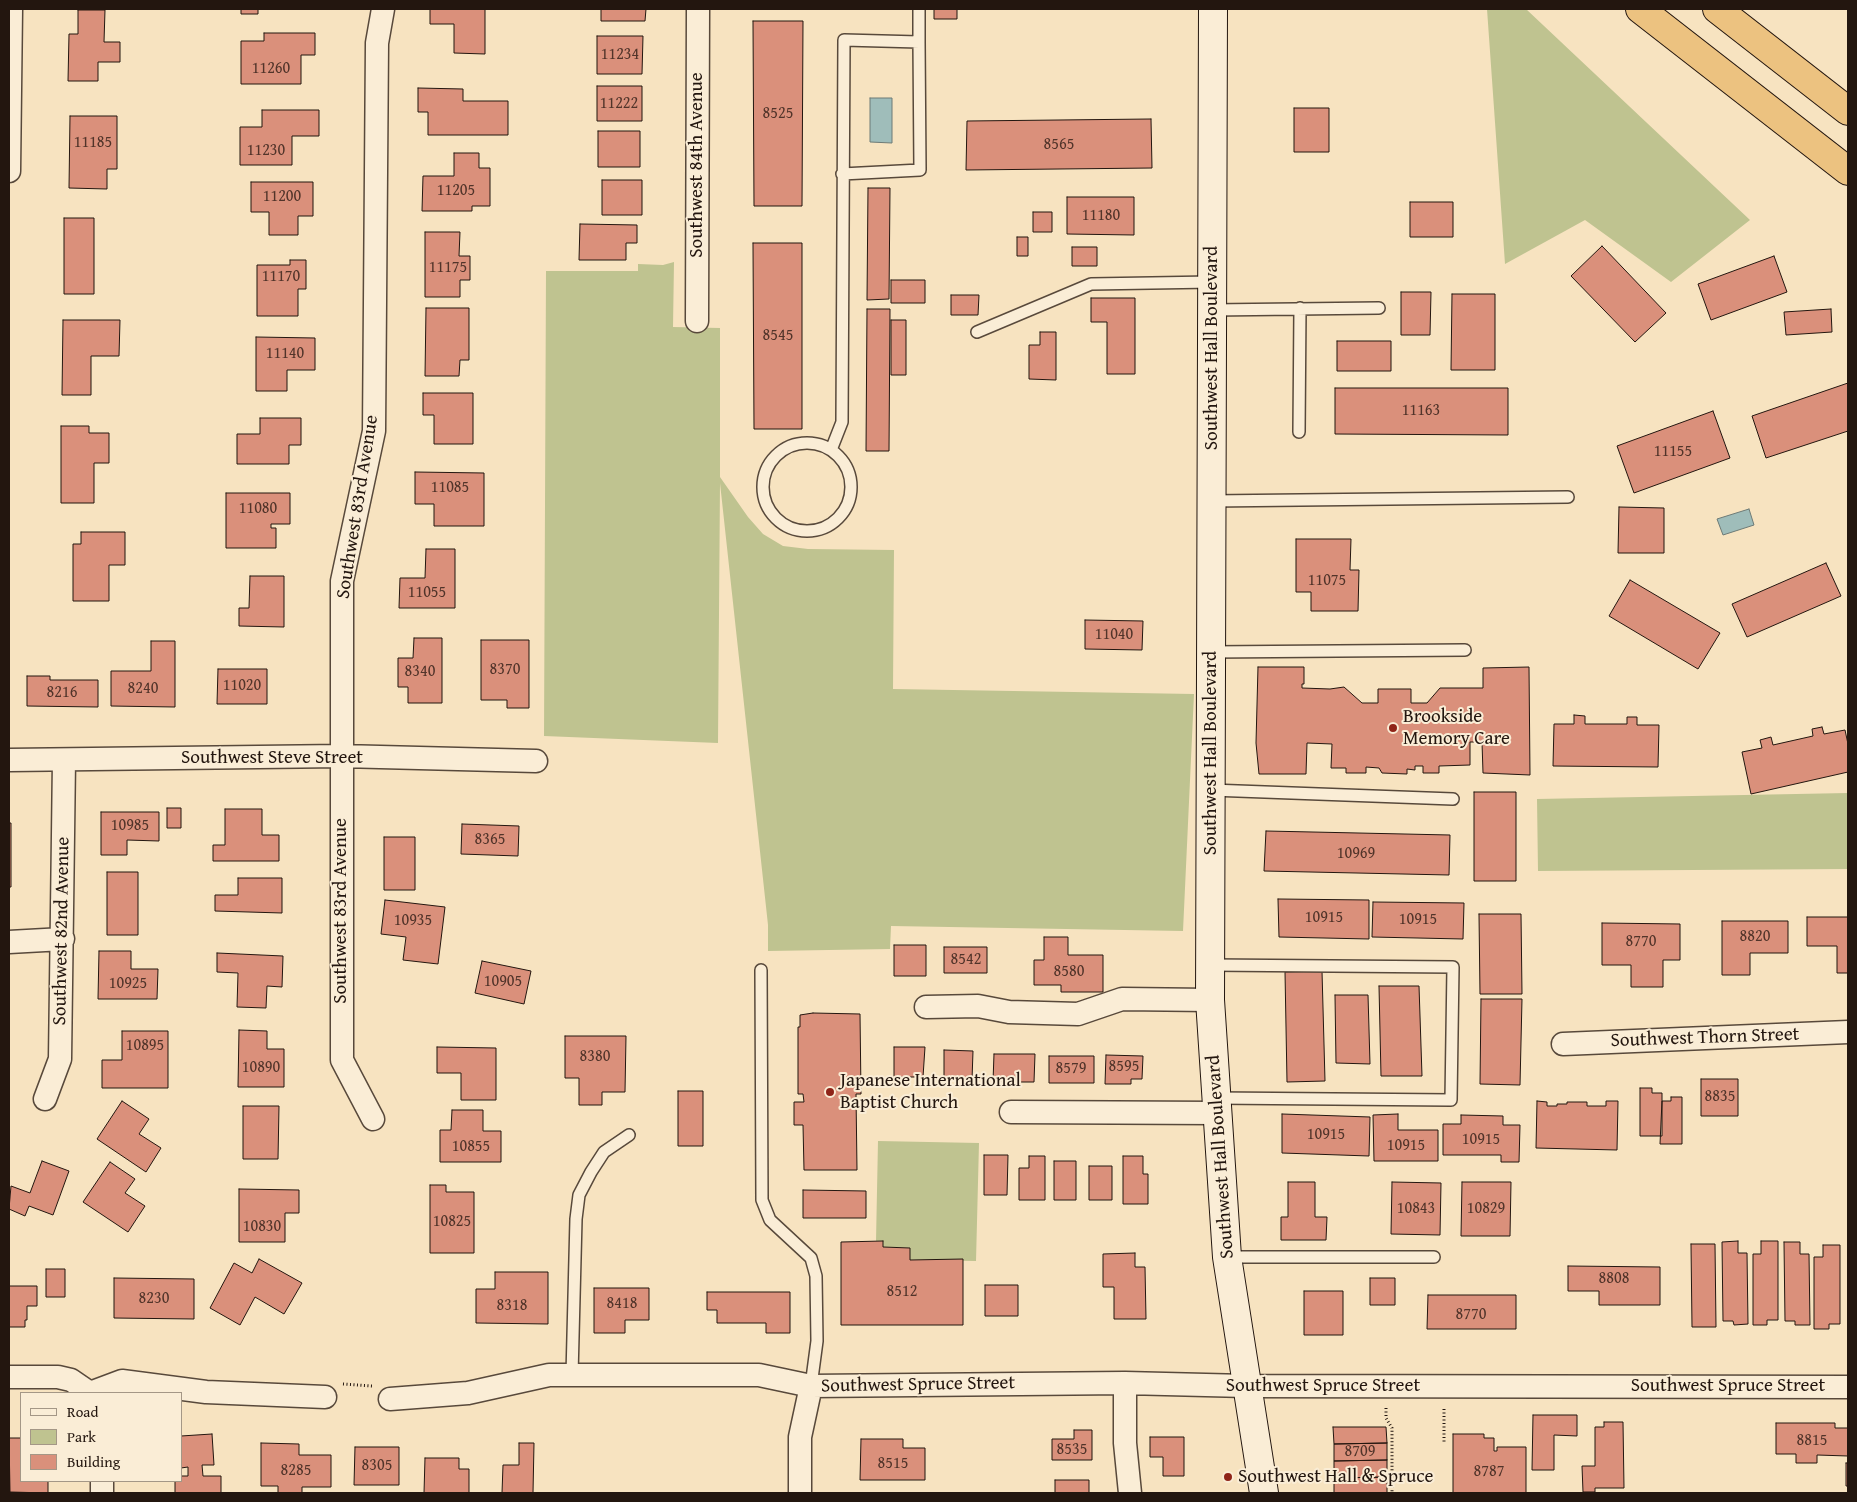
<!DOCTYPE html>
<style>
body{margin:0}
#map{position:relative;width:1857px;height:1502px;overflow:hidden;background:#f7e3c0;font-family:"Gentium Book Plus",serif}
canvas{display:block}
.frame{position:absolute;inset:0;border:10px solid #23160f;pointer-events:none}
.legend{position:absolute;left:20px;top:1392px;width:162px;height:90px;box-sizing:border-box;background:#faedd6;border:1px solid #a49786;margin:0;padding:6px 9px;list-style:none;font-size:15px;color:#23160f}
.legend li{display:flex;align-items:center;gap:10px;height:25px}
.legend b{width:25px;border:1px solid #a49786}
</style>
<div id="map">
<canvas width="1857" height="1502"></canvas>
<div class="frame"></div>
<ul class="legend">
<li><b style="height:6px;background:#faedd6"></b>Road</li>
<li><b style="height:14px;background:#bfc390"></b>Park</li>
<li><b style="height:14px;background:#da907b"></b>Building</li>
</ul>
</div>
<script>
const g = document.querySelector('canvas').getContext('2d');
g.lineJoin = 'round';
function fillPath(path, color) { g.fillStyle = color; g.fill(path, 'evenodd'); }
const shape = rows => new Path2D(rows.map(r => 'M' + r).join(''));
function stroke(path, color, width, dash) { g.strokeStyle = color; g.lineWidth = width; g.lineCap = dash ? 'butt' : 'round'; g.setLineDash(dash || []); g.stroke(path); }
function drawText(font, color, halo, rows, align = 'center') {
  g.font = font + ' "Gentium Book Plus",serif'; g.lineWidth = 4; g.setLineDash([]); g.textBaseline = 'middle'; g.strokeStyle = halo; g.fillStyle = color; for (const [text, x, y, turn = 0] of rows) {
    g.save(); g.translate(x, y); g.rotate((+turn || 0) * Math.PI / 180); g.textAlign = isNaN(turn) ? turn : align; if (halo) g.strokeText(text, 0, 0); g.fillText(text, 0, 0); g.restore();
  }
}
fillPath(shape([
 [1487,9,1526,9,1750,220,1671,282,1585,220,1505,264],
 [674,262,673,327,720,328,720,477,748,517,763,534,783,546,808,549,894,550,893,689,1194,694,1183,931,891,926,890,949,768,951,768,925,720,483,718,743,544,736,546,271,638,271,638,264,663,265],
 [1848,793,1848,869,1538,871,1537,799],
 [878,1141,979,1143,976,1261,910,1260,910,1248,883,1247,883,1241,876,1241]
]), '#bfc390');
const water = shape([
 [870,98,892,98,892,143,870,142,870,98],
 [1749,509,1754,525,1723,535,1717,519,1749,509]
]);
fillPath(water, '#9fbdba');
stroke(water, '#6d7a76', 1);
const building = shape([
 [241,9,258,9,258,14,241,14,241,9],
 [430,9,485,9,485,54,454,53,454,24,430,24,430,9],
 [601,9,646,9,645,21,601,21,601,9],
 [934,9,957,9,957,19,934,19,934,9],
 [78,10,105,10,104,42,120,42,120,62,98,62,98,81,68,81,69,34,78,34,78,10],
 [753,21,803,21,802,206,754,206,753,21],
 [264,33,315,33,315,55,301,55,301,84,241,84,241,41,264,41,264,33],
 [597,36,643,36,642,74,597,74,597,36],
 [597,86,642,86,642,121,597,121,597,86],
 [418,88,463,89,463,101,508,101,508,135,428,135,428,112,418,112,418,88],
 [1294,108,1329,108,1329,152,1294,152,1294,108],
 [262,110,319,110,319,136,292,136,292,165,240,165,240,127,262,127,262,110],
 [70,116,117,116,117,169,107,169,107,189,69,188,70,116],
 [1151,119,1152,168,966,170,967,121,1151,119],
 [598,131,640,131,640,167,598,167,598,131],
 [454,153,479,153,479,168,490,168,490,206,472,206,472,211,422,211,423,176,454,176,454,153],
 [602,180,642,180,642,215,602,215,602,180],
 [251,182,313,182,313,216,298,216,298,235,269,235,269,212,251,212,251,182],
 [868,188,890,188,889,299,867,300,868,188],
 [1067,197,1134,197,1134,235,1067,234,1067,197],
 [1410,202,1453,202,1453,237,1410,237,1410,202],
 [1033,212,1052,212,1052,232,1033,232,1033,212],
 [64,218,94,218,94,294,64,294,64,218],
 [580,224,637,225,637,243,626,243,626,260,579,260,580,224],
 [425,232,460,232,459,256,470,256,470,280,460,280,460,297,425,297,425,232],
 [1017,237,1028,237,1028,256,1017,256,1017,237],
 [753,243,802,243,802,429,754,429,753,243],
 [1602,246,1666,313,1635,342,1571,276,1602,246],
 [1072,247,1097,247,1097,266,1072,266,1072,247],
 [1774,256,1787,292,1711,320,1698,284,1774,256],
 [290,260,306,260,306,289,298,289,298,316,257,316,257,265,290,265,290,260],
 [891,280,925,280,925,303,891,303,891,280],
 [1401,292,1431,292,1430,335,1401,335,1401,292],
 [1452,294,1495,294,1495,370,1451,370,1452,294],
 [951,295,979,295,978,315,951,315,951,295],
 [1091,298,1135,298,1135,374,1107,374,1107,322,1091,322,1091,298],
 [426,308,469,308,469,360,460,360,459,376,425,376,426,308],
 [867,309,890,309,889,451,866,451,867,309],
 [1831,309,1832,332,1786,335,1784,312,1831,309],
 [63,320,120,320,119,356,91,356,91,395,62,395,63,320],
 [891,320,906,320,906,375,891,375,891,320],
 [1040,332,1056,332,1056,380,1029,379,1029,345,1040,345,1040,332],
 [256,337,315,338,315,370,287,370,287,391,256,391,256,337],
 [1337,341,1391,341,1391,371,1337,371,1337,341],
 [1848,383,1848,431,1766,458,1752,416,1848,383],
 [1335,388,1508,388,1508,435,1335,434,1335,388],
 [423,393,473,393,473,444,434,444,434,415,423,415,423,393],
 [1713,411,1730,458,1634,493,1617,446,1713,411],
 [260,418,301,418,301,445,289,445,289,464,237,464,237,434,260,434,260,418],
 [61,426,89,426,89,433,109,433,109,463,94,463,94,503,61,503,61,426],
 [415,472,484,473,484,526,434,526,434,504,415,504,415,472],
 [226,493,290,493,290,524,271,524,271,528,276,528,276,548,226,548,226,493],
 [1619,507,1664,508,1664,553,1618,553,1619,507],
 [81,532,125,532,125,565,109,565,109,601,73,601,73,544,81,544,81,532],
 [1296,539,1351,539,1350,570,1359,570,1358,611,1311,611,1311,592,1296,592,1296,539],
 [426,549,455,549,455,608,399,608,400,578,425,578,426,549],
 [1826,563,1841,596,1747,637,1732,604,1826,563],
 [250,576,284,576,284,627,239,626,239,608,249,608,250,576],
 [1630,580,1720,633,1698,669,1609,616,1630,580],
 [1085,620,1143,621,1142,650,1085,649,1085,620],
 [414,638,442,638,442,703,408,703,408,687,398,687,398,658,413,658,414,638],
 [481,640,529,640,529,708,507,708,507,700,481,700,481,640],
 [151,641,175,641,175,707,111,706,111,671,151,671,151,641],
 [1258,667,1304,667,1304,684,1302,684,1302,688,1330,689,1344,687,1362,703,1378,703,1378,689,1411,689,1411,703,1427,703,1440,688,1483,688,1483,668,1529,667,1530,775,1483,773,1482,742,1470,742,1470,765,1439,766,1439,773,1423,773,1423,766,1415,766,1415,770,1407,769,1407,774,1382,773,1379,768,1366,767,1366,773,1346,773,1346,768,1331,768,1332,744,1307,743,1306,774,1259,774,1256,743,1258,667],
 [218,669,267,669,267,704,217,704,218,669],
 [27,676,50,676,50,680,98,680,98,707,27,706,27,676],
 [1574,715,1585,716,1585,724,1627,724,1627,717,1637,717,1637,725,1659,725,1658,767,1553,766,1554,724,1574,724,1574,715],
 [1822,727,1824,734,1845,730,1848,744,1848,772,1751,794,1742,752,1762,748,1760,740,1771,737,1773,745,1813,736,1812,729,1822,727],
 [1474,792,1516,792,1516,881,1474,881,1474,792],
 [167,808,181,808,181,828,167,828,167,808],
 [225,809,262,809,262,835,279,835,279,861,213,861,213,845,225,845,225,809],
 [101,812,159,812,159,841,127,840,127,855,101,855,101,812],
 [9,823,11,823,11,887,9,887,9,823],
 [462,824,519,826,518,856,461,854,462,824],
 [1266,831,1450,835,1449,875,1264,871,1266,831],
 [384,837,415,837,415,890,384,890,384,837],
 [107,872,138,872,138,935,107,935,107,872],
 [238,878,282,878,282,913,215,911,215,895,238,895,238,878],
 [1278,899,1369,900,1369,939,1279,937,1278,899],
 [385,900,445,907,438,964,403,960,406,937,381,934,385,900],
 [1373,902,1464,903,1463,939,1372,937,1373,902],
 [1479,914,1521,914,1522,994,1480,994,1479,914],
 [1807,917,1848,917,1848,973,1837,973,1837,946,1807,946,1807,917],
 [1722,921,1788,921,1788,953,1750,953,1750,975,1722,975,1722,921],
 [1602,923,1680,924,1680,960,1663,960,1663,987,1631,987,1631,965,1602,965,1602,923],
 [1044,937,1068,937,1068,955,1103,955,1103,992,1061,992,1061,985,1034,985,1034,960,1044,960,1044,937],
 [894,945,926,945,926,976,894,976,894,945],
 [944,947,987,947,987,973,944,973,944,947],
 [99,951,131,951,131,969,158,969,157,999,98,999,99,951],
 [217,953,283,956,282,987,267,986,266,1008,237,1007,238,973,217,972,217,953],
 [482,961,531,971,524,1004,475,993,482,961],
 [1322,971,1325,1081,1287,1082,1285,972,1322,971],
 [1379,986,1419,986,1422,1076,1381,1076,1379,986],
 [1335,995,1368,995,1370,1064,1336,1063,1335,995],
 [1481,999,1522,999,1520,1085,1480,1084,1481,999],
 [813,1013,860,1014,861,1094,856,1094,857,1170,804,1170,803,1125,794,1125,794,1102,804,1102,803,1094,798,1094,798,1027,800,1027,800,1015,813,1013],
 [239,1030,267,1031,267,1049,284,1049,284,1087,238,1087,239,1030],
 [122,1031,168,1031,168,1088,102,1088,102,1060,122,1060,122,1031],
 [565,1036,626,1036,625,1092,602,1092,602,1105,579,1105,579,1078,565,1078,565,1036],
 [437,1047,496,1048,496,1100,461,1100,461,1073,437,1073,437,1047],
 [894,1047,925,1047,923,1077,894,1077,894,1047],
 [944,1050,973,1051,972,1080,944,1080,944,1050],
 [994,1054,1035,1054,1034,1082,993,1082,994,1054],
 [1106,1055,1143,1056,1142,1079,1131,1079,1131,1084,1105,1084,1106,1055],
 [1049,1056,1094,1056,1094,1083,1049,1083,1049,1056],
 [1701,1079,1738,1079,1738,1116,1701,1116,1701,1079],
 [1640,1088,1652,1088,1652,1093,1662,1093,1662,1136,1640,1136,1640,1088],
 [678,1091,703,1091,703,1146,678,1146,678,1091],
 [1671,1097,1682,1097,1682,1144,1660,1144,1662,1101,1671,1101,1671,1097],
 [122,1101,149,1119,139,1134,161,1148,146,1172,97,1139,122,1101],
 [1537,1101,1547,1102,1547,1106,1557,1106,1557,1104,1567,1104,1567,1102,1587,1102,1587,1106,1606,1106,1606,1101,1618,1101,1617,1150,1536,1148,1537,1101],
 [243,1106,279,1106,278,1159,243,1159,243,1106],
 [452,1110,483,1110,483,1131,501,1131,501,1162,440,1162,440,1130,451,1130,452,1110],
 [1282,1114,1370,1117,1369,1156,1282,1153,1282,1114],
 [1398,1114,1398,1130,1438,1130,1438,1161,1374,1161,1373,1115,1398,1114],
 [1461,1115,1503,1116,1503,1125,1520,1125,1519,1162,1501,1162,1501,1155,1443,1155,1443,1124,1461,1124,1461,1115],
 [984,1155,1008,1155,1007,1195,984,1195,984,1155],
 [1029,1156,1045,1156,1045,1200,1019,1200,1019,1168,1029,1168,1029,1156],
 [1123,1156,1143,1156,1143,1174,1148,1174,1148,1204,1123,1204,1123,1156],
 [42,1161,69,1171,53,1215,29,1206,25,1216,9,1209,11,1186,30,1193,42,1161],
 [1054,1161,1076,1161,1076,1200,1054,1200,1054,1161],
 [110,1162,135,1179,125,1193,145,1206,128,1232,83,1202,110,1162],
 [1089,1166,1112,1166,1112,1200,1089,1200,1089,1166],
 [1288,1182,1315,1182,1315,1217,1327,1217,1326,1240,1281,1240,1281,1217,1288,1217,1288,1182],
 [1392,1182,1441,1183,1440,1235,1391,1234,1392,1182],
 [1462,1182,1511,1182,1510,1236,1461,1236,1462,1182],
 [430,1185,446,1185,446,1192,474,1192,474,1253,430,1253,430,1185],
 [239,1189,299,1190,299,1213,285,1213,285,1242,239,1242,239,1189],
 [803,1190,866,1191,866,1218,803,1218,803,1190],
 [883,1241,883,1247,910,1248,910,1260,963,1259,963,1325,841,1325,841,1242,883,1241],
 [1738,1241,1738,1253,1747,1253,1748,1324,1734,1325,1733,1321,1723,1321,1722,1242,1738,1241],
 [1761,1241,1778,1241,1778,1320,1767,1320,1767,1325,1753,1325,1753,1254,1761,1254,1761,1241],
 [1784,1242,1800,1242,1800,1254,1809,1254,1810,1325,1795,1325,1795,1321,1785,1321,1784,1242],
 [1691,1244,1715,1244,1716,1327,1692,1327,1691,1244],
 [1823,1245,1840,1245,1840,1324,1829,1324,1829,1329,1814,1329,1814,1257,1823,1257,1823,1245],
 [1135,1253,1135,1267,1145,1267,1146,1319,1114,1319,1114,1287,1103,1287,1103,1254,1135,1253],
 [259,1259,302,1283,284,1314,255,1297,240,1325,210,1308,234,1263,252,1273,259,1259],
 [1568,1266,1660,1267,1660,1305,1599,1305,1599,1291,1568,1291,1568,1266],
 [46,1269,65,1269,65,1297,46,1297,46,1269],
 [495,1272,548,1272,548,1324,476,1323,476,1289,495,1289,495,1272],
 [114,1278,194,1279,194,1319,114,1318,114,1278],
 [1370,1278,1395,1278,1395,1305,1370,1305,1370,1278],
 [985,1285,1018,1285,1018,1316,985,1316,985,1285],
 [9,1286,37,1286,37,1306,27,1306,27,1320,25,1320,25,1327,9,1327,9,1286],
 [594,1288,649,1288,649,1320,625,1320,625,1333,594,1333,594,1288],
 [1304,1291,1343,1291,1343,1335,1304,1335,1304,1291],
 [707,1292,790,1292,790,1333,766,1333,766,1323,717,1323,717,1310,707,1310,707,1292],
 [1428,1295,1516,1295,1516,1329,1427,1329,1428,1295],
 [1533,1415,1577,1415,1577,1436,1554,1435,1554,1470,1532,1470,1533,1415],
 [1604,1422,1623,1422,1624,1488,1595,1488,1595,1492,1583,1492,1582,1466,1595,1466,1595,1427,1604,1427,1604,1422],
 [1776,1423,1835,1423,1835,1428,1848,1428,1848,1456,1817,1455,1817,1463,1796,1463,1796,1454,1776,1454,1776,1423],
 [1333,1427,1386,1427,1387,1443,1334,1444,1333,1427],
 [1074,1430,1092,1430,1092,1460,1052,1460,1052,1439,1074,1439,1074,1430],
 [212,1434,214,1465,202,1465,203,1476,221,1476,221,1493,175,1493,175,1481,181,1481,181,1476,188,1476,188,1467,181,1468,181,1436,212,1434],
 [1453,1434,1484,1434,1484,1438,1494,1438,1494,1451,1497,1451,1497,1447,1526,1447,1526,1493,1453,1493,1453,1434],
 [1150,1437,1184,1437,1184,1476,1163,1476,1163,1457,1150,1457,1150,1437],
 [9,1438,21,1438,21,1481,48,1481,48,1493,10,1492,9,1438],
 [861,1439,903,1439,903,1448,925,1448,925,1480,860,1480,861,1439],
 [261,1443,299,1444,299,1455,331,1455,331,1487,302,1487,302,1493,278,1493,278,1486,261,1486,261,1443],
 [519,1443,534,1443,533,1493,502,1493,503,1465,519,1465,519,1443],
 [1387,1443,1387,1460,1334,1461,1334,1444,1387,1443],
 [355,1447,399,1447,399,1485,354,1485,355,1447],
 [425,1458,459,1458,459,1469,469,1469,469,1493,424,1493,425,1458],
 [1387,1460,1387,1477,1334,1478,1334,1461,1387,1460],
 [1846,1463,1848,1463,1848,1486,1846,1486,1846,1463],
 [1387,1477,1387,1493,1334,1493,1334,1478,1387,1477],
 [1055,1480,1089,1480,1089,1493,1055,1493,1055,1480]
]);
fillPath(building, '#da907b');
stroke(building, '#23160f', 1);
const lane = shape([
 [842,174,920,170,919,42],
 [1212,310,1379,308],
 [977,332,1091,284,1212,282],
 [1299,432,1300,308],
 '763 487a44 44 0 1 1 88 0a44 44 0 1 1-88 0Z',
 [831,450,842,422,844,40,919,42,919,9],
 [1211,501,1568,497],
 [1211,652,1465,650],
 [1211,790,1453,799],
 [1210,965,1453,967,1451,1100,1215,1098],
 [761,970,762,1200,770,1220,811,1258,816,1276,817,1341,811,1386],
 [1227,1257,1434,1257],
 [572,1375,576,1219,579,1195,591,1172,604,1152,629,1135]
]);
const street = shape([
 [9,171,11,9],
 [697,321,698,9],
 [9,760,341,756,536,761],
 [9,942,63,939],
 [926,1007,978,1006,1009,1012,1078,1014,1122,999,1210,1000],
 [1563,1044,1848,1032],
 [45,1099,60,1059,64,760],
 [1011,1112,1217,1113],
 [373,1119,342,1060,342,581,374,431,377,43,383,9],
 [9,1377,58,1377,71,1380,90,1393],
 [1125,1383,1125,1443,1130,1493],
 [90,1393,122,1381,206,1392,325,1397],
 [390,1399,468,1393,549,1375,759,1375,811,1386,1125,1383,1246,1386,1848,1387],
 [102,1481,102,1493],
 [800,1493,800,1437,811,1386]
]);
const secondary = shape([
 [1213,9,1210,1000,1227,1257,1264,1493]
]);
const highway = shape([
 [1640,9,1848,171],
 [1717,9,1848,111]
]);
stroke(lane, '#58493b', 14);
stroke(street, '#58493b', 25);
stroke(secondary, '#23160f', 30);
stroke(highway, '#23160f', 30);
stroke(shape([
 [343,1384,372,1386],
 [1386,1408,1386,1418,1392,1428,1392,1493],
 [1444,1409,1444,1442]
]), '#23160f', 3, [1, 2.5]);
stroke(lane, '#faedd6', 11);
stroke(street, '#faedd6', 22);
stroke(secondary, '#faedd6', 28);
stroke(highway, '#ecc280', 28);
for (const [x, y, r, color] of [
 [1393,728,5,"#8f2418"],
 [830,1092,5,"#8f2418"],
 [1228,1477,5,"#8f2418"]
]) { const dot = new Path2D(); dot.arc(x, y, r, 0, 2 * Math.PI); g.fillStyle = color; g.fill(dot); stroke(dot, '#faedd6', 2); }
drawText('16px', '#51342a', null, [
 ["11234",620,55],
 ["11260",271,69],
 ["11222",619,104],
 ["8525",778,114],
 ["11185",93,143],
 ["8565",1059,145],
 ["11230",266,151],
 ["11205",456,191],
 ["11200",282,197],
 ["11180",1101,216],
 ["11175",448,268],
 ["11170",281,277],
 ["8545",778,336],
 ["11140",285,354],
 ["11163",1421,411],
 ["11155",1673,452],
 ["11085",450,488],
 ["11080",258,509],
 ["11075",1327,581],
 ["11055",427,593],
 ["11040",1114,635],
 ["8370",505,670],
 ["8340",420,672],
 ["11020",242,686],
 ["8240",143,689],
 ["8216",62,693],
 ["10985",130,826],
 ["8365",490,840],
 ["10969",1356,854],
 ["10915",1324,918],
 ["10915",1418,920],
 ["10935",413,921],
 ["8820",1755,937],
 ["8770",1641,942],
 ["8542",966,960],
 ["8580",1069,972],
 ["10905",503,982],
 ["10925",128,984],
 ["10895",145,1046],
 ["8380",595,1057],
 ["8595",1124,1067],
 ["10890",261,1068],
 ["8579",1071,1069],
 ["8835",1720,1097],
 ["10915",1326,1135],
 ["10915",1481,1140],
 ["10915",1406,1146],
 ["10855",471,1147],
 ["10843",1416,1209],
 ["10829",1486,1209],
 ["10825",452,1222],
 ["10830",262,1227],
 ["8808",1614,1279],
 ["8512",902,1292],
 ["8230",154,1299],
 ["8418",622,1304],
 ["8318",512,1306],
 ["8770",1471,1315],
 ["8815",1812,1441],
 ["8535",1072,1450],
 ["8709",1360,1452],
 ["8515",893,1464],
 ["8305",377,1466],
 ["8285",296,1471],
 ["8787",1489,1472]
]);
drawText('19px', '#23160f', '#faedd6', [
 ["Southwest 84th Avenue",697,165,-90],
 ["Southwest Hall Boulevard",1212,348,-90],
 ["Southwest 83rd Avenue",358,507,-81],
 ["Southwest Hall Boulevard",1211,753,-90],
 ["Southwest Steve Street",272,758],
 ["Southwest 83rd Avenue",341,911,-90],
 ["Southwest 82nd Avenue",62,931,-89],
 ["Southwest Thorn Street",1705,1038,-2],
 ["Southwest Hall Boulevard",1221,1157,-94],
 ["Southwest Spruce Street",918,1385,-1],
 ["Southwest Spruce Street",1323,1386],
 ["Southwest Spruce Street",1728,1386]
]);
drawText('19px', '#23160f', '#faedd6', [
 ["Brookside",1403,717],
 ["Memory Care",1403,739],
 ["Japanese International",840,1081],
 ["Baptist Church",840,1103],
 ["Southwest Hall & Spruce",1238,1477]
], 'left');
</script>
